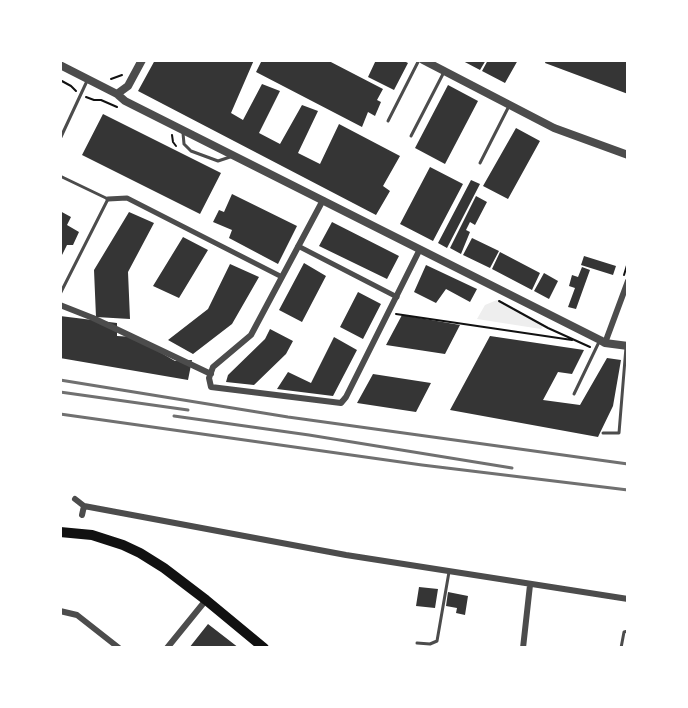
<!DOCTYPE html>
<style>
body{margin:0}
#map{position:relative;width:688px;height:708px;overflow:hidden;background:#fff;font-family:Georgia,serif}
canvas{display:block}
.frame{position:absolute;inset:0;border:62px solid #fff;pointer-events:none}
</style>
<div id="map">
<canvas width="688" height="708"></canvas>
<div class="frame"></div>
</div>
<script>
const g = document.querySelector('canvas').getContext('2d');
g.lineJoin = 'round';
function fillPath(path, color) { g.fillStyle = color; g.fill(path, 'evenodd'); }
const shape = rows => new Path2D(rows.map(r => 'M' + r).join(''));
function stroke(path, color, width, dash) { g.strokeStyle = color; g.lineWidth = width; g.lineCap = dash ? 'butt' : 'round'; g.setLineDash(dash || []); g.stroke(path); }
fillPath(shape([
 [497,300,544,325,541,329,477,319,485,305]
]), '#eee');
fillPath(shape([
 [155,60,254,60,231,113,243,120,262,84,280,91,259,133,280,144,302,105,318,111,298,153,320,164,339,124,400,156,383,186,390,191,376,215,138,91],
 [262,60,327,60,383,89,377,100,381,102,375,116,368,112,362,127,256,72],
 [376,60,402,60,408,63,394,90,368,77],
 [461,60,486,60,480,70],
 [488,60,518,60,505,83,482,71],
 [546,60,628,60,628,94,545,63],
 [448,85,478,101,445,164,415,148],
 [103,114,221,173,200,214,82,155],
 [516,128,540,141,508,199,483,186],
 [430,167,463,184,433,241,400,224],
 [471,180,480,184,447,248,438,243],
 [232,194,297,226,278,264,229,238,232,230,213,222,219,210,224,212],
 [476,196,487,202,475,225,470,222,466,230,470,232,461,254,450,248],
 [60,211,71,217,67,225,79,232,73,245,67,245,60,259],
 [129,212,154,223,128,272,130,319,96,317,94,270],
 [332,222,399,256,387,279,319,246],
 [183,237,208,250,179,298,153,286],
 [472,238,499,251,490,268,463,255],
 [500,252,540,273,532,290,492,269],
 [584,256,616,266,613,275,581,265],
 [304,263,326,276,302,322,279,310],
 [230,264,259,277,232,324,193,354,168,340,208,309],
 [426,265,477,289,470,302,446,289,436,303,414,292],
 [582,267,590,270,576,309,568,307,575,288,569,286,572,275,578,277],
 [544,273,558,281,549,299,534,291],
 [358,292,381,304,363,339,340,327],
 [402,315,460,325,445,354,386,345],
 [60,316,117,323,117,336,134,337,175,361,192,360,188,380,60,358],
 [270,329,293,341,286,354,254,385,226,382,228,375,265,339],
 [490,336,584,350,572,374,558,372,543,400,580,405,607,358,621,360,613,406,598,437,450,410],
 [334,337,357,350,333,396,277,389,288,372,311,383],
 [373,374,431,383,416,412,357,403],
 [419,587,438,589,435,608,416,606],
 [448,592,468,596,465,615,456,613,457,608,446,606],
 [208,624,239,648,189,648]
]), '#353535');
stroke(shape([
 [111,79,122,75],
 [60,80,71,86,76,91],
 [86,97,94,100,101,100,117,107],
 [172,135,173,142,176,146],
 [624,275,628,262],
 [499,301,548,328,590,347],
 [396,314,572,340]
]), '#111', 2);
stroke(shape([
 [388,121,419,60],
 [183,133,184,144,191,151,218,161,230,157],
 [411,136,444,72],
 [60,139,87,81],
 [480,163,509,106],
 [60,176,108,199,60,294],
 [574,394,599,342],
 [603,433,619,433,626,347],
 [417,643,430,644,437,641,449,572],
 [621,648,624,632,628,631]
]), '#4c4c4c', 3);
stroke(shape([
 [108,199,127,198,282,277],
 [298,246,397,297]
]), '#4c4c4c', 5);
stroke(shape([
 [323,200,251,335,213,367,209,378,211,387,341,403,346,397,420,249],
 [60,305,93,318,211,374],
 [605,343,628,281],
 [75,499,84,506,346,555,628,599],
 [82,515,84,506],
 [60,611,77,615,119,648],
 [167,648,206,600],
 [523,648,530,585]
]), '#4c4c4c', 6);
stroke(shape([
 [423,60,554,128,628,155],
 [60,65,117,94,125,101,600,340,605,343,628,346],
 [117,94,128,86,142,60]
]), '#4c4c4c', 8);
stroke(shape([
 [60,532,92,535,123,545,140,553,164,568,206,600,264,648]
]), '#111', 10);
stroke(shape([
 [60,380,288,417,628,464],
 [60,392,188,410],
 [60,414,422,465,628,490],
 [174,416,309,435,512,468]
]), '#707070', 3);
</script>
